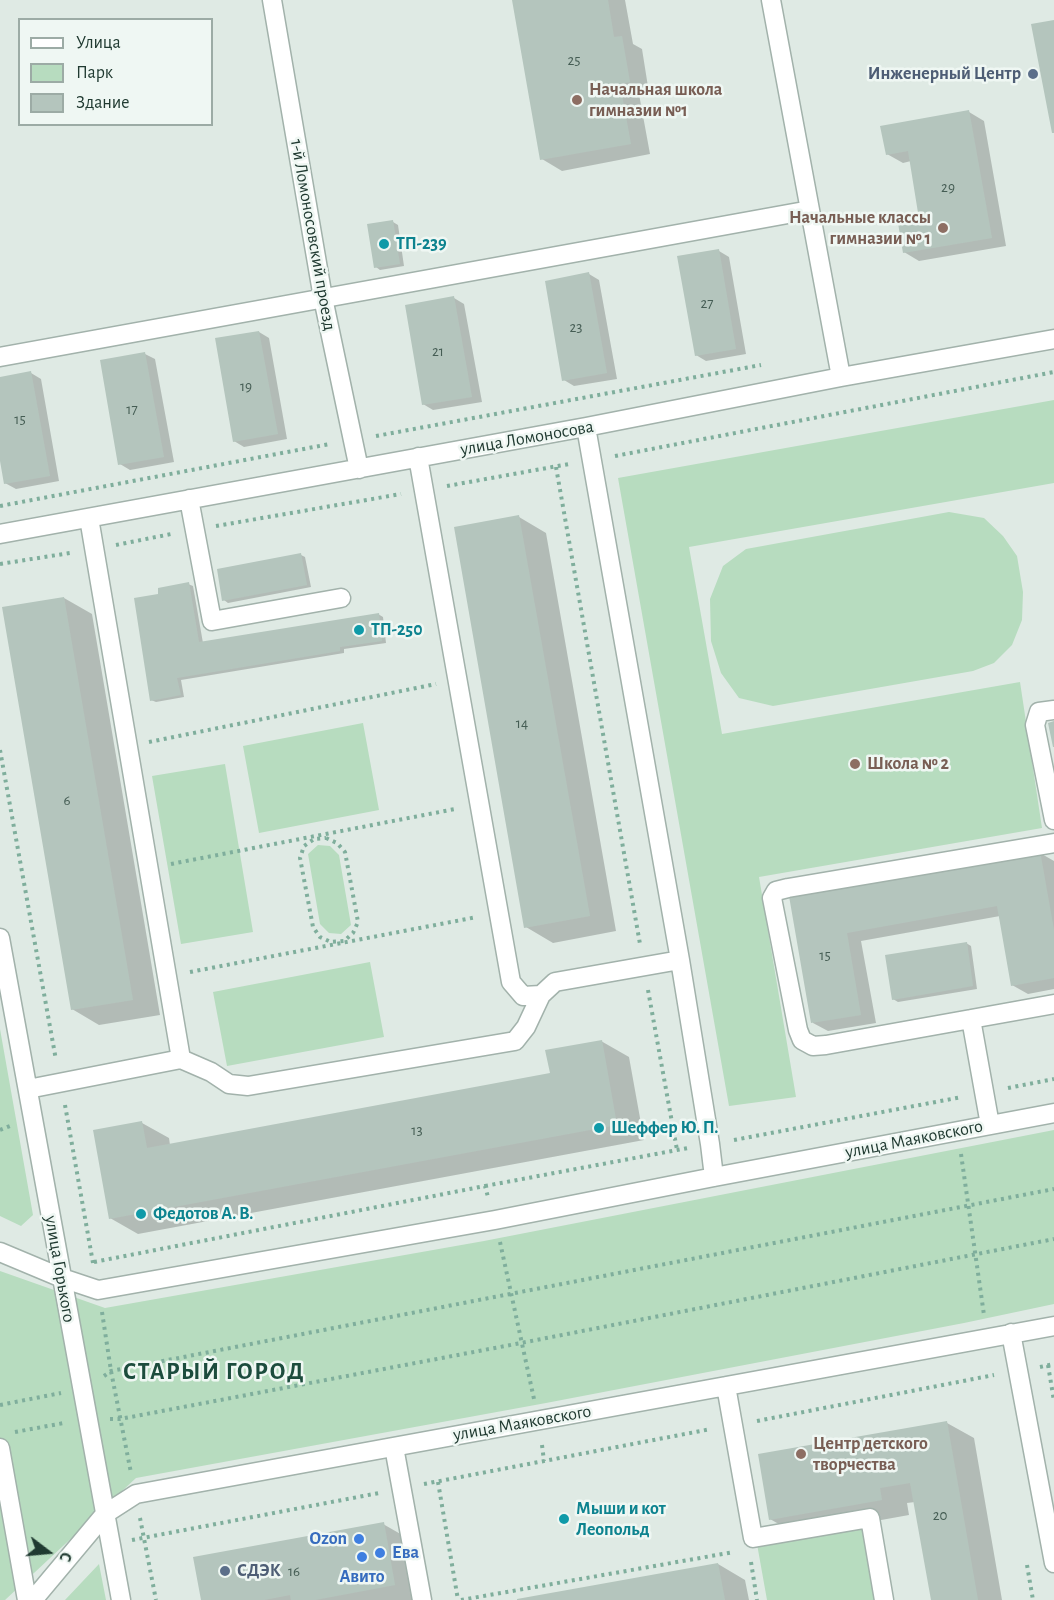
<!DOCTYPE html>
<meta charset="utf-8">
<style>
body{margin:0}
#map{position:relative;width:1054px;height:1600px;overflow:hidden;background:#dfeae4;font-family:"Alegreya Sans",sans-serif}
canvas{display:block}
.legend{position:absolute;left:18px;top:18px;width:195px;height:108px;box-sizing:border-box;background:#eff7f3;border:2px solid #9caba5;margin:0;padding:8px 10px;list-style:none;font-size:18px;color:#203a31}
.legend li{display:flex;align-items:center;gap:12px;height:30px}
.legend b{width:30px;border:2px solid #9caba5}
.north{position:absolute;left:18px;top:1522px;width:60px;height:60px;-webkit-text-stroke:4px #eff7f3;paint-order:stroke;rotate:106deg;font-size:16px;font-weight:700;line-height:24px;text-align:center;color:#203a31}
.north::after{content:'';display:block;margin:auto;width:21px;height:27px;background:#203a31;clip-path:polygon(50% 0,100% 100%,50% 72%,0 100%)}
</style>
<div id="map">
<canvas width="1054" height="1600"></canvas>
<ul class="legend">
<li><b style="height:8px;background:#fff"></b>Улица</li>
<li><b style="height:16px;background:#b7dcbf"></b>Парк</li>
<li><b style="height:16px;background:#b4c5bd"></b>Здание</li>
</ul>
<div class="north">С</div>
</div>
<script>
const g = document.querySelector('canvas').getContext('2d');
g.lineJoin = 'round';
function fillPath(path, color) { g.fillStyle = color; g.fill(path, 'evenodd'); }
const shape = rows => new Path2D(rows.map(r => 'M' + r).join(''));
function stroke(path, color, width, dash) { g.strokeStyle = color; g.lineWidth = width; g.lineCap = dash ? 'butt' : 'round'; g.setLineDash(dash || []); g.stroke(path); }
function drawText(font, color, halo, rows, align = 'center') {
  g.font = font + ' "Alegreya Sans",sans-serif'; g.lineWidth = 5; g.setLineDash([]); g.textBaseline = 'middle'; g.strokeStyle = halo; g.fillStyle = color; for (const [text, x, y, turn = 0] of rows) {
    g.save(); g.translate(x, y); g.rotate((+turn || 0) * Math.PI / 180); g.textAlign = isNaN(turn) ? turn : align; if (halo) g.strokeText(text, 0, 0); g.fillText(text, 0, 0); g.restore();
  }
}
fillPath(shape([
 [1054,400,1054,483,689,547,722,734,1020,682,1042,828,759,877,796,1097,729,1106,618,478],
 [949,512,984,518,1003,536,1017,556,1023,592,1022,620,1012,645,994,663,973,671,773,706,739,698,721,673,711,641,710,599,723,566,746,549],
 [363,723,379,810,259,833,243,746],
 [225,764,253,932,181,944,152,776],
 [318,845,330,846,339,855,351,925,341,934,329,933,320,924,308,854],
 [370,962,384,1037,227,1066,213,992],
 [0,1029,33,1215,21,1226,0,1216],
 [1054,1130,1054,1304,964,1323,546,1403,136,1478,5,1600,0,1600,0,1271,105,1308,484,1241],
 [866,1526,879,1600,767,1600,757,1544],
 [99,1564,106,1600,65,1600]
]), '#b7dcbf');
fillPath(shape([
 [513,0,625,0,633,44,642,49,649,93,639,94,650,154,562,171,542,159],
 [969,112,984,121,1006,246,919,261,904,252,921,220,911,161,903,163,887,154],
 [393,222,398,225,404,266,380,270,376,267],
 [719,251,729,257,746,354,706,361,696,355],
 [589,274,599,280,617,379,574,386,564,380],
 [454,298,464,304,482,402,433,410,423,404],
 [259,332,269,338,287,439,244,447,234,441],
 [145,354,155,359,174,462,130,470,120,464],
 [31,373,41,379,59,481,16,489,5,483,0,453,0,378],
 [519,517,546,533,616,931,553,943,526,927],
 [301,555,305,557,311,587,228,603,224,600],
 [188,584,193,586,203,643,378,614,383,617,386,643,344,649,344,653,181,680,184,697,156,702,151,700,160,595],
 [64,598,92,614,160,1015,99,1025,72,1009],
 [1040,853,1054,861,1054,989,1028,994,1012,985,1000,916,861,941,876,1023,828,1031,813,1023,791,897],
 [966,943,971,946,977,989,898,1002,893,999],
 [601,1041,629,1057,644,1140,138,1234,110,1218,142,1123,169,1138,170,1145,552,1074],
 [947,1423,974,1438,1002,1600,932,1600,915,1502,907,1503,909,1515,798,1535,770,1519],
 [383,1524,411,1540,422,1600,202,1600],
 [718,1564,745,1580,749,1600,519,1600]
]), '#0003');
fillPath(shape([
 [512,0,608,0,614,37,622,36,630,82,620,84,631,144,540,160],
 [1054,20,1054,133,1052,133,1031,24],
 [969,110,992,238,903,253,898,223,919,219,908,151,886,155,880,126],
 [393,220,400,264,374,268,367,224],
 [719,249,736,349,695,356,677,256],
 [589,272,607,373,562,381,545,281],
 [454,296,472,397,422,405,405,305],
 [259,331,278,434,233,442,215,338],
 [145,352,164,457,118,465,100,360],
 [31,371,50,476,4,484,0,461,0,377],
 [519,515,590,916,524,928,454,527],
 [301,553,307,585,222,601,217,569],
 [189,582,199,642,379,613,382,641,340,647,340,651,177,678,181,695,150,701,134,598,158,594,158,588],
 [64,597,133,1000,71,1010,2,607],
 [1054,721,1054,747,1053,747,1048,723],
 [1040,851,1054,930,1054,978,1011,986,997,906,847,933,861,1015,811,1023,789,896],
 [967,942,973,986,892,1000,885,955],
 [602,1040,617,1125,109,1219,93,1130,142,1121,147,1148,550,1073,545,1050],
 [947,1421,978,1600,931,1600,910,1483,880,1488,882,1500,769,1520,758,1454],
 [384,1522,395,1585,315,1600,291,1600,290,1595,264,1600,201,1600,193,1557],
 [718,1563,725,1600,517,1600,517,1599]
]), '#b4c5bd');
const minor = shape([
 [272,0,323,298,359,469],
 [771,0,841,377],
 [0,357,810,210],
 [586,427,680,960,710,1144,714,1177],
 [418,457,511,982,523,996,541,995],
 [189,499,212,621,341,598],
 [89,518,181,1059],
 [0,534,586,427,841,377,1054,339],
 [1054,710,1039,712,1035,725,1054,820],
 [0,938,121,1600],
 [971,1019,1054,1004],
 [28,1089,181,1059,211,1072,229,1084,248,1086,515,1041,526,1027,541,995,555,982,680,960],
 [990,1125,971,1019,826,1045,813,1046,802,1040,798,1030,772,898,776,891,788,888,1054,843],
 [0,1252,62,1278,98,1290,495,1220,714,1177,1054,1113],
 [1011,1333,1054,1563],
 [726,1386,753,1538,870,1518,884,1600],
 [394,1447,422,1600],
 [0,1448,27,1600],
 [33,1600,105,1514,136,1494,1054,1326]
]);
stroke(minor, '#a2b2ab', 21);
stroke(shape([
 [376,436,761,365],
 [615,456,1054,372],
 [556,467,640,944],
 [447,486,569,464],
 [0,506,330,444],
 [216,526,401,494],
 [116,545,171,534],
 [0,564,70,553],
 [149,742,436,684],
 [0,750,56,1060],
 [326,838,337,843,345,852,358,922,353,933,344,941,331,942,320,937,313,927,300,858,304,846,314,839,326,838],
 [171,864,455,809],
 [190,972,477,917],
 [648,990,677,1150],
 [1008,1088,1054,1079],
 [65,1105,93,1263],
 [0,1130,10,1126],
 [734,1140,962,1097],
 [961,1154,984,1315],
 [485,1186,688,1148],
 [500,1242,534,1399],
 [94,1262,485,1186,488,1197],
 [102,1312,111,1371,131,1473],
 [1048,1365,1054,1401],
 [1040,1367,1054,1364],
 [104,1376,111,1371,1054,1189],
 [0,1405,61,1393],
 [110,1419,120,1419,521,1343,1054,1239],
 [757,1421,994,1375],
 [15,1432,64,1423],
 [542,1445,544,1461],
 [438,1482,458,1600],
 [424,1484,711,1429],
 [140,1518,156,1600],
 [132,1540,379,1493],
 [751,1562,757,1600],
 [1027,1565,1033,1600],
 [461,1600,734,1552]
]), '#7fae9c', 4, [3, 4.5]);
stroke(minor, '#fff', 18);
for (const [x, y, r, color] of [
 [1033,74,6,"#5c6f8a"],
 [577,100,6,"#8d6e63"],
 [943,228,6,"#8d6e63"],
 [384,244,6,"#0f9aa8"],
 [359,630,6,"#0f9aa8"],
 [855,764,6,"#8d6e63"],
 [599,1128,6,"#0f9aa8"],
 [141,1214,6,"#0f9aa8"],
 [801,1454,6,"#8d6e63"],
 [564,1519,6,"#0f9aa8"],
 [359,1539,6,"#3f7fe0"],
 [380,1553,6,"#3f7fe0"],
 [362,1557,6,"#3f7fe0"],
 [225,1571,6,"#5c6f8a"]
]) { const dot = new Path2D(); dot.arc(x, y, r, 0, 2 * Math.PI); g.fillStyle = color; g.fill(dot); stroke(dot, '#eff7f3', 2); }
drawText('15px', '#455d54', null, [
 ["25",574,60],
 ["29",948,187],
 ["27",707,303],
 ["23",576,327],
 ["21",438,351],
 ["19",246,386],
 ["17",132,409],
 ["15",20,419],
 ["14",522,723],
 ["6",67,800],
 ["15",825,955],
 ["13",417,1130],
 ["20",940,1515],
 ["16",294,1571]
]);
drawText('bold 18px', '#4e5e75', '#eff7f3', [
 ["Инженерный Центр",1021,74],
 ["СДЭК",237,1571,"left"]
], 'right');
drawText('bold 18px', '#785e54', '#eff7f3', [
 ["Начальная школа",589,90],
 ["гимназии №1",589,111],
 ["Начальные классы",931,218,"right"],
 ["гимназии № 1",931,239,"right"],
 ["Школа № 2",867,764],
 ["Центр детского",813,1444],
 ["творчества",813,1465]
], 'left');
drawText('18px', '#203a31', '#eff7f3', [
 ["1-й Ломоносовский проезд",313,235,80],
 ["улица Ломоносова",527,438,-10],
 ["улица Маяковского",914,1139,-11],
 ["улица Горького",60,1269,80],
 ["улица Маяковского",522,1423,-10]
]);
drawText('bold 18px', '#0d838f', '#eff7f3', [
 ["ТП-239",396,244],
 ["ТП-250",371,630],
 ["Шеффер Ю. П.",611,1128],
 ["Федотов А. В.",153,1214],
 ["Мыши и кот",576,1509],
 ["Леопольд",576,1530]
], 'left');
drawText('bold 18px', '#366cbe', '#eff7f3', [
 ["Ozon",347,1539],
 ["Ева",392,1553,"left"],
 ["Авито",362,1577,"center"]
], 'right');
g.letterSpacing = '1.5px';
drawText('bold 24px', '#1c4c3d', '#eff7f3', [
 ["СТАРЫЙ ГОРОД",214,1372]
]);
g.letterSpacing = '0px';
</script>
